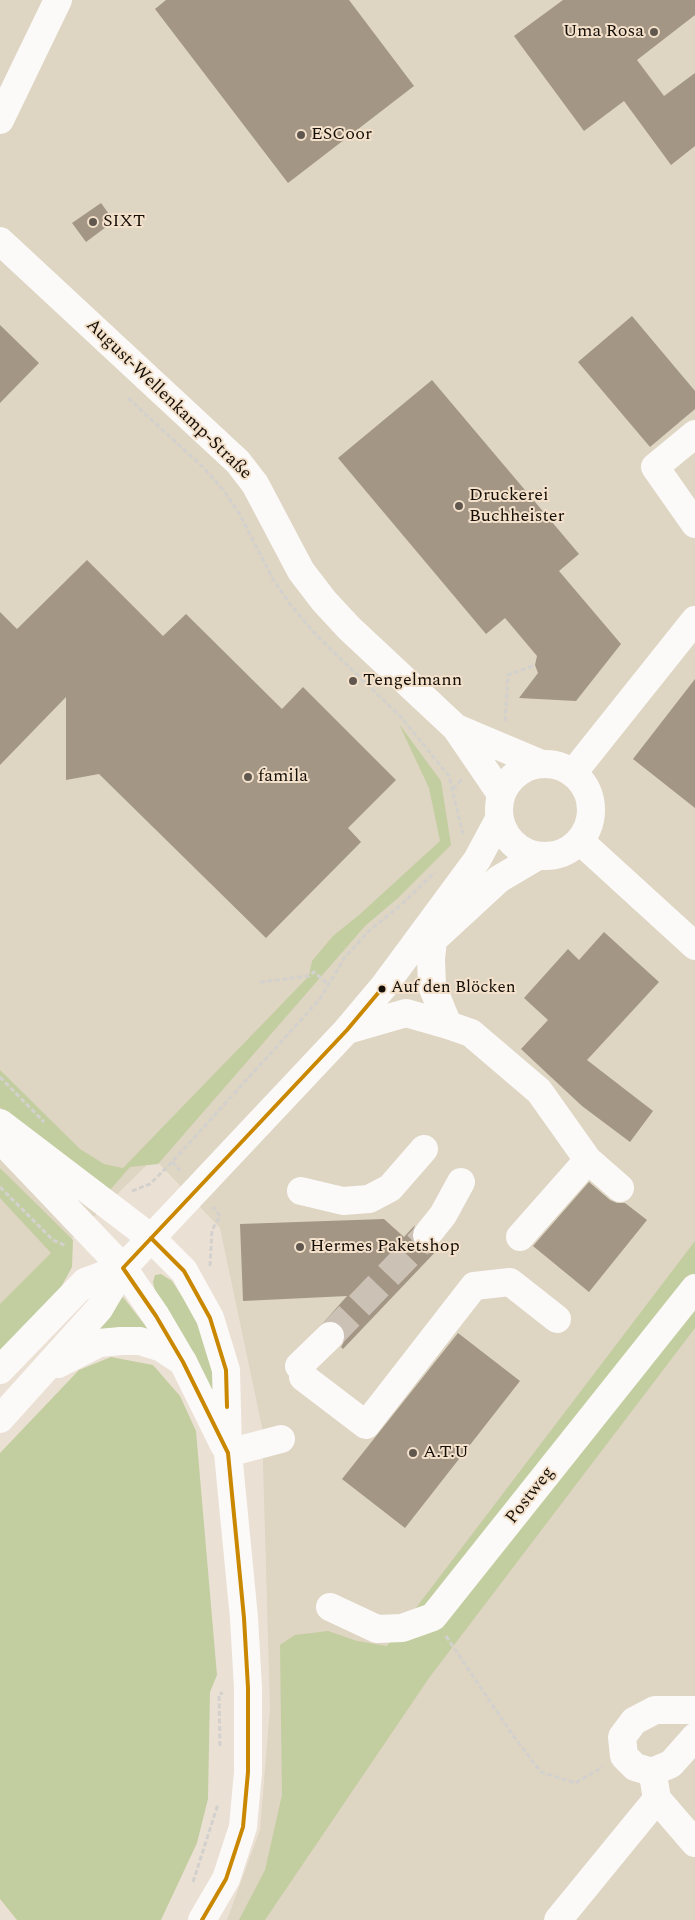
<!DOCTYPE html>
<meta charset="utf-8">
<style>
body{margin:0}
canvas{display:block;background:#ebe0d4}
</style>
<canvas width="695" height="1920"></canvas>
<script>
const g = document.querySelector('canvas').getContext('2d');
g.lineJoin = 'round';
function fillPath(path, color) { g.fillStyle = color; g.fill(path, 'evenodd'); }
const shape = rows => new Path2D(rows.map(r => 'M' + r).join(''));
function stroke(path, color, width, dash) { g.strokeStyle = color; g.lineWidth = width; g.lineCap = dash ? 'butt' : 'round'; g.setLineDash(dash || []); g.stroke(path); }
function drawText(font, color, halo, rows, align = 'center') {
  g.font = font + ' Spectral,serif'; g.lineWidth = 4; g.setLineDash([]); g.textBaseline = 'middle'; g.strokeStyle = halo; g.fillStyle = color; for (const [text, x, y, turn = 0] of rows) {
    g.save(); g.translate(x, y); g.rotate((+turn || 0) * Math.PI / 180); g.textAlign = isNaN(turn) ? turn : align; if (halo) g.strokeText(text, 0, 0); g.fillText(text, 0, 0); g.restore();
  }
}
fillPath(shape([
 [0,0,695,0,695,1920,227,1920,260,1830,270,1708,262,1427,220,1228,154,1158,0,1309]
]), '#ded5c3');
fillPath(shape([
 [399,724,441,781,451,845,398,898,365,926,158,1164,130,1167,104,1197,0,1107,0,1070,80,1149,104,1164,123,1168,309,976,312,961,333,936,359,915,440,841,429,788],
 [0,1168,73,1240,72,1267,53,1302,0,1354,0,1304,51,1253,0,1198],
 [695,1241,695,1328,429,1678,265,1920,239,1920,265,1870,282,1795,280,1645,295,1635,328,1631,357,1641,387,1646],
 [161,1274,172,1281,197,1319,208,1346,221,1422,156,1295,153,1282,155,1275],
 [123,1297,155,1338,89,1335],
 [111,1357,153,1365,180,1396,196,1431,217,1675,210,1692,208,1799,197,1843,161,1920,17,1920,0,1899,0,1453,79,1370]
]), '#c3cea0');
fillPath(shape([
 [166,0,349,0,414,86,288,183,155,9],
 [563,0,695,0,695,15,637,60,664,96,695,73,695,146,671,165,624,101,584,131,514,36],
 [101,203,114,221,86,242,72,223],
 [632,316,695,391,695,409,650,447,578,362],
 [0,325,39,363,0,403],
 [432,380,579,554,559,571,621,644,576,701,519,698,538,673,535,665,537,656,505,618,486,634,338,458],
 [87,560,163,636,186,614,282,709,303,687,396,780,348,828,361,842,266,938,99,774,66,780,66,697,0,765,0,612,17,629],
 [695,679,695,808,633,759],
 [604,932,659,982,587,1060,653,1111,630,1142,582,1106,521,1049,548,1020,524,998,568,949,579,960],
 [589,1182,610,1200,617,1203,625,1203,647,1220,589,1292,533,1246],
 [384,1219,404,1237,415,1225,412,1232,412,1240,418,1247,425,1250,440,1247,343,1349,341,1347,345,1340,345,1333,342,1326,334,1321,324,1322,347,1296,243,1301,240,1224],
 [458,1333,520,1381,405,1528,342,1479]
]), '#a49684');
stroke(shape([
 [330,1336,427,1235]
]), '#cbc1b5', 28, [28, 14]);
stroke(shape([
 [128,398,204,468,224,491,239,513,273,579,290,604,316,635,401,717,449,776,463,834],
 [505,721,508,675,535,665],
 [453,789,462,779],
 [260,982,309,976,314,972,328,984],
 [0,1077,44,1122],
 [172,1162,180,1171],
 [0,1187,53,1240,66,1246],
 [132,1191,150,1184,172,1162,320,999,345,957,370,930,402,904,435,872],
 [210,1266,212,1230,220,1216,213,1207],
 [446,1636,512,1734,541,1772,575,1783,603,1767],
 [220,1746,219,1694,223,1693],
 [193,1882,218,1804]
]), '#d3d1cd', 3, [5, 2.5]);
stroke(shape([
 [0,120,58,0],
 [0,241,238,462,255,484,301,571,324,601,349,628,456,728],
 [695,434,655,467,695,524],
 '499 810a46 46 0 1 1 92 0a46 46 0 1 1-92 0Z',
 [573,773,695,620],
 [501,794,456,728,539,763],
 [580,841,695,946],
 [434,939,499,879,538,856],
 [433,940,431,959,432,986,448,1025],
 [347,1030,406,1013,448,1025,471,1033,539,1091,588,1160,520,1237],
 [0,1123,151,1238,184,1271,210,1318,226,1370,228,1453,244,1618,248,1688,248,1772,243,1827,226,1879,202,1920],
 [2,1141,123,1268,156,1316,183,1362,224,1445],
 [588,1160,620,1188],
 [301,1191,343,1201,369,1199,390,1188,424,1149],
 [427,1235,443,1215,461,1182],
 [123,1268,347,1030,384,986,477,860,499,819],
 [299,1366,330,1336],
 [303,1377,366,1425,474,1286,510,1282,557,1319],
 [228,1453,281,1439],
 [330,1607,377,1629,402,1628,433,1617,695,1288],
 [695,1710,655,1710,634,1721,622,1737,624,1756,635,1767,652,1772,671,1764,695,1737],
 [654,1781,657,1799,695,1843],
 [558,1920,657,1799]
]), '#fcfaf9', 28);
stroke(shape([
 [58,1364,99,1343,121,1341,140,1341,162,1348,183,1362],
 [0,1370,85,1282,123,1268],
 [0,1419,99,1309,123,1268]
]), '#fcfaf9', 28);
stroke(shape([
 [151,1238,184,1271,210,1318,226,1370,227,1407],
 [202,1920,226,1879,243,1827,248,1772,248,1688,244,1618,228,1453,183,1362,156,1316,123,1268,347,1030,384,986]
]), '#ca8801', 4);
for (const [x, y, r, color] of [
 [654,32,5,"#60584f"],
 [301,135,5,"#60584f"],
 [93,222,5,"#60584f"],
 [459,506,5,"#60584f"],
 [353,681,5,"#60584f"],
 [248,777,5,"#60584f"],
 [382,989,4.5,"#150f07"],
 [300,1247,5,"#60584f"],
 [413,1453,5,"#60584f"]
]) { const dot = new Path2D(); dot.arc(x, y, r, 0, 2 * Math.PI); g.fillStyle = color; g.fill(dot); stroke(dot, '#f4e1cb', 2); }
drawText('17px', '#150f07', '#f4e1cb', [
 ["Auf den Blöcken",391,989]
], 'left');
drawText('18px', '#150f07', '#f4e1cb', [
 ["Uma Rosa",644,32,"right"],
 ["ESCoor",311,135],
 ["SIXT",103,222],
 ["Druckerei",469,496],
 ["Buchheister",469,517],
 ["Tengelmann",363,681],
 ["famila",258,777],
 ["Hermes Paketshop",310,1247],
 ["A.T.U",423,1453]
], 'left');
drawText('18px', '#150f07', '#f4e1cb', [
 ["August-Wellenkamp-Straße",168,400,44],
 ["Postweg",531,1496,-52]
]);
</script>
